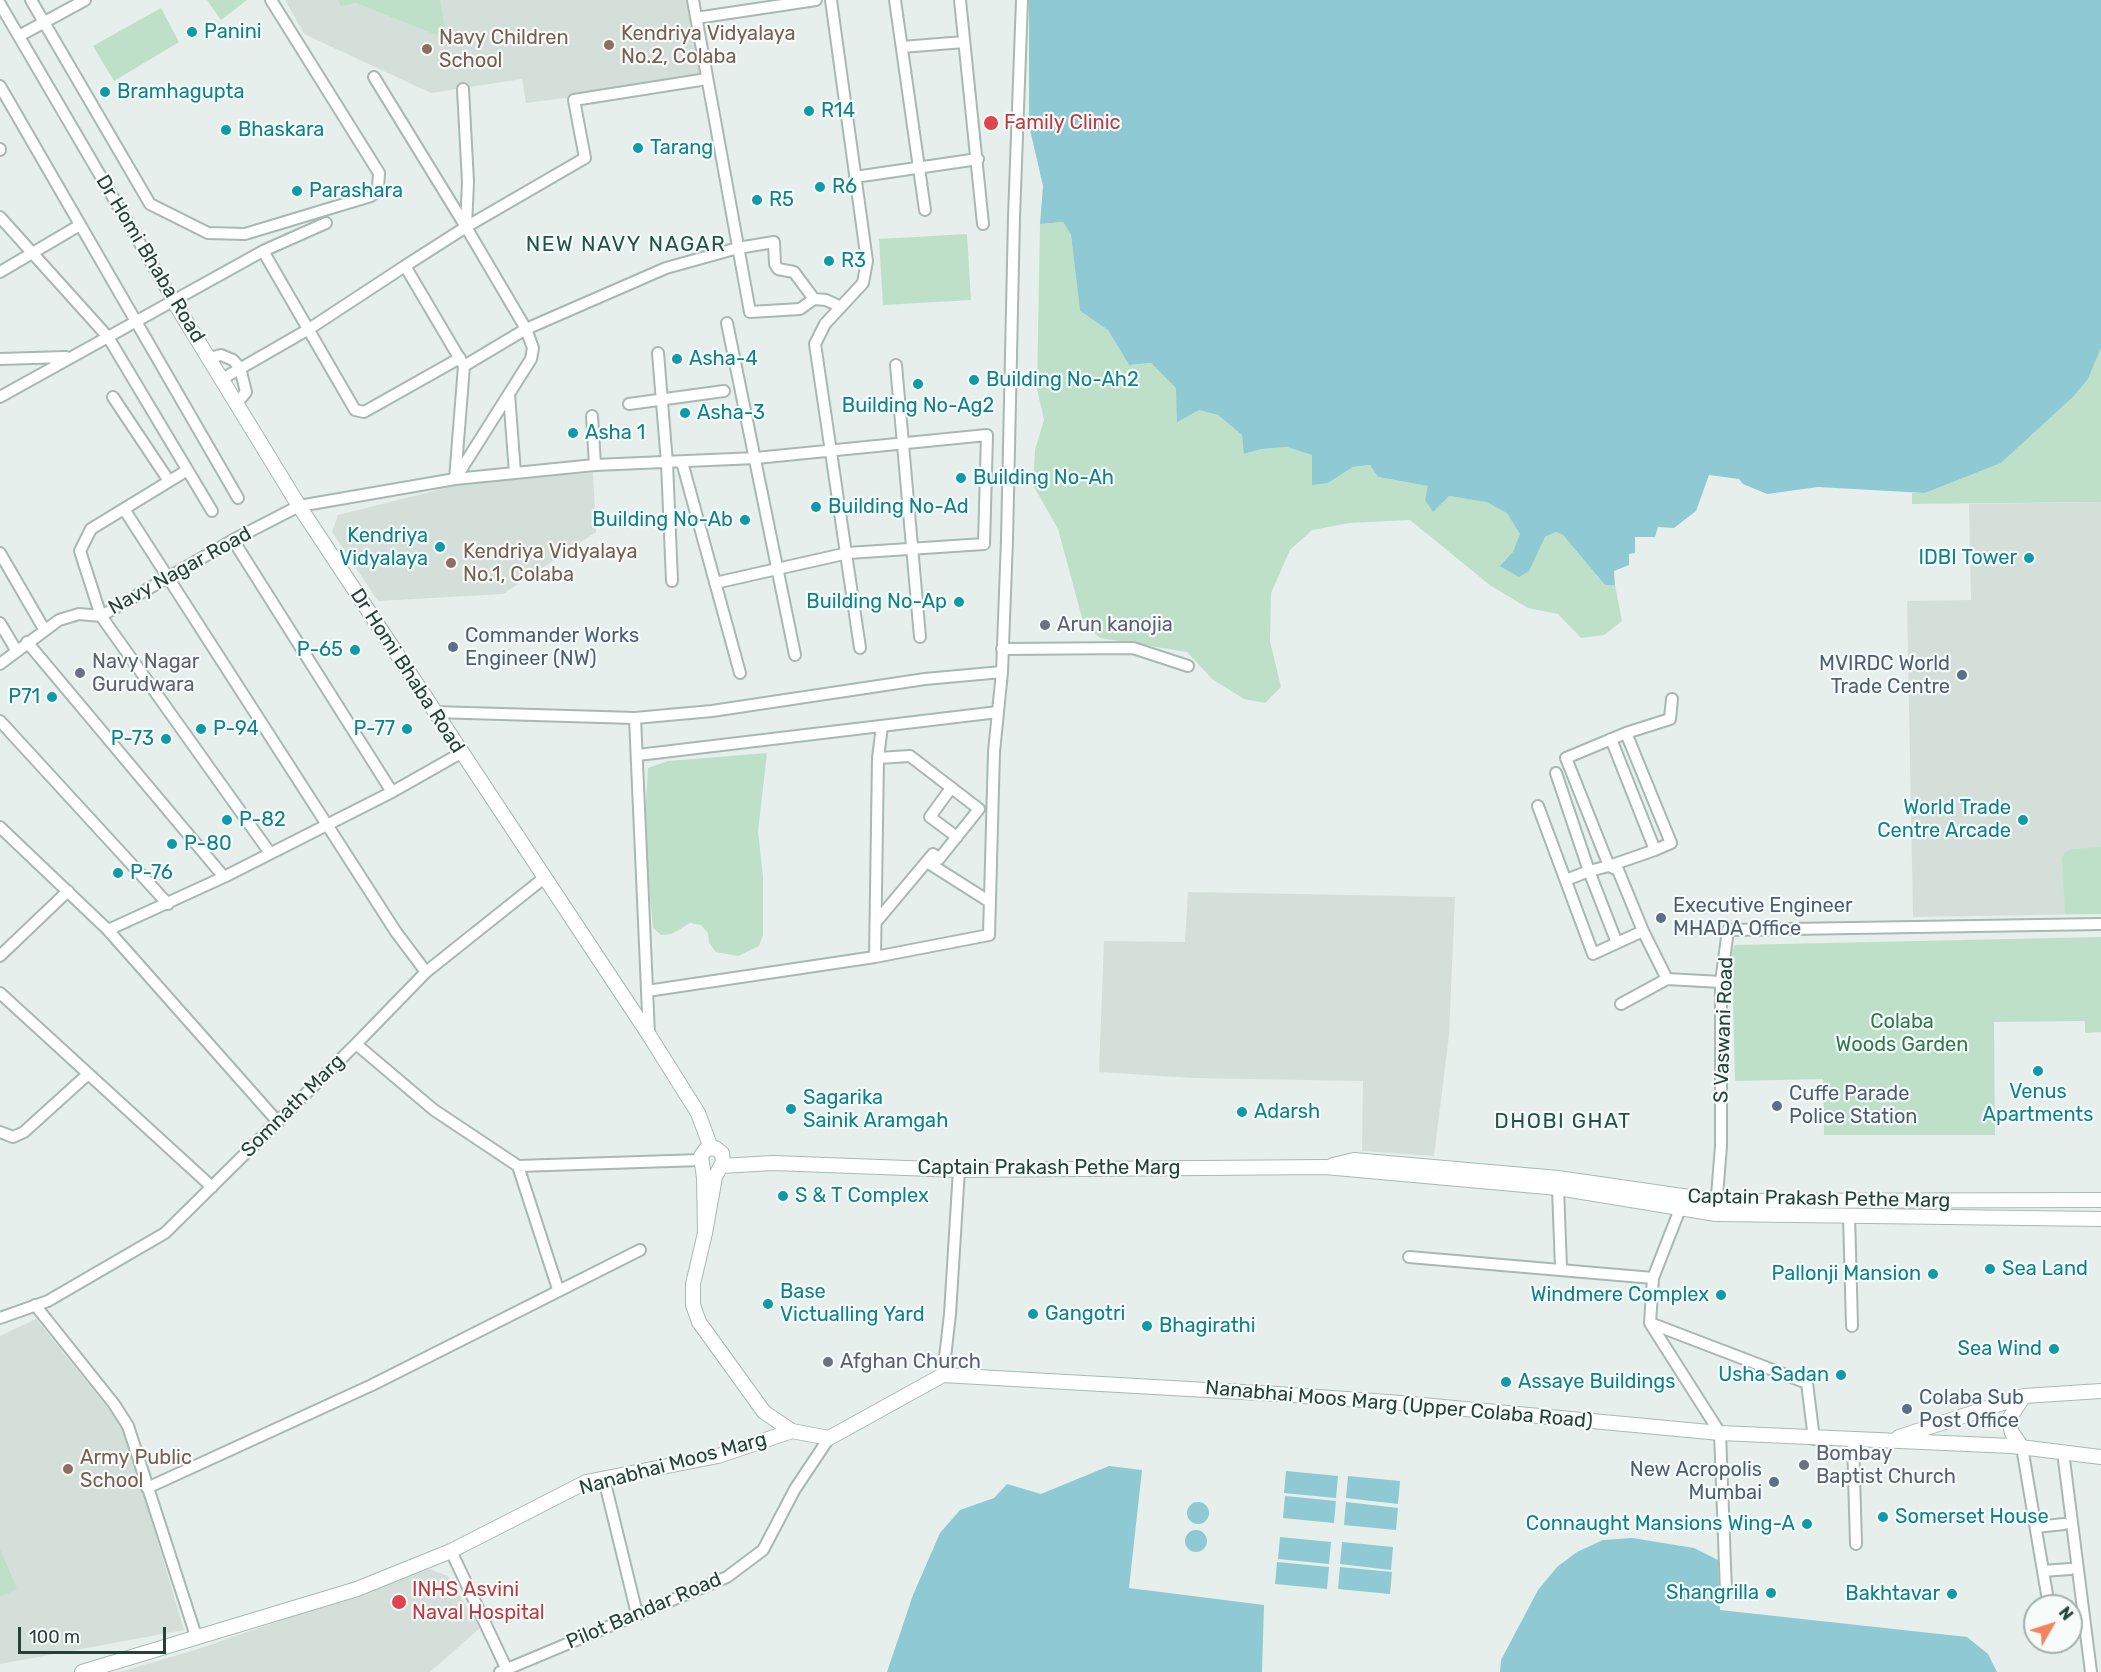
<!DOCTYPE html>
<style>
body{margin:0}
#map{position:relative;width:2101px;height:1672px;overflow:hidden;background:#e6efeb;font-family:Rubik,sans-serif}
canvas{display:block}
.north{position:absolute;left:2023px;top:1594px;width:60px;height:60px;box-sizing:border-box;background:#f7fbf9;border:2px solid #a3b1ad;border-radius:50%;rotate:51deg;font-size:16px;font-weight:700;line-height:24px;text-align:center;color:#24423a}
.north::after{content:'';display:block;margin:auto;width:21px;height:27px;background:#f4845f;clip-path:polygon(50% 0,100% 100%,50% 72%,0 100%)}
.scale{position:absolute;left:18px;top:1627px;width:148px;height:27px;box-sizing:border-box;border:3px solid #24423a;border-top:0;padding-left:8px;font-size:18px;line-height:21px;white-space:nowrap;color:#24423a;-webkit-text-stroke:4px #f7fbf9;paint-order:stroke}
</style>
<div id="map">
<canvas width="2101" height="1672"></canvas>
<div class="north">N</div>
<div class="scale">100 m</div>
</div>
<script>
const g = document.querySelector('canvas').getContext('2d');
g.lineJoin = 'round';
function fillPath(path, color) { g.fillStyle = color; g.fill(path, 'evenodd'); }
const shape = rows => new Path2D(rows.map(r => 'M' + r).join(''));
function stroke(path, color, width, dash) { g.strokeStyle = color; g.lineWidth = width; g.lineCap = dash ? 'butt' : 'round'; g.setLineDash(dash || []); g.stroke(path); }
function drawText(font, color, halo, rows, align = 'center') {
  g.font = font + ' Rubik,sans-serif'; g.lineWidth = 4.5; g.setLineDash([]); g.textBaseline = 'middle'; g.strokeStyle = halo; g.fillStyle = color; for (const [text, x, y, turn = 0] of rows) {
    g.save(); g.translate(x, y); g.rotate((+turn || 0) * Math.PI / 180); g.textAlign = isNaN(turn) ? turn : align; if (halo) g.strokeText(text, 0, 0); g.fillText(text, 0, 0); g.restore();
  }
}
fillPath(shape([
 [285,0,693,0,708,80,526,103,522,79,431,93,304,34],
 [593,473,596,532,503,594,378,601,332,532,338,515,478,480],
 [2101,502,2101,914,1913,917,1907,601,1971,600,1969,504],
 [1188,892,1455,897,1449,1035,1434,1156,1362,1151,1363,1081,1192,1078,1099,1072,1104,941,1185,942],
 [36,1319,124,1428,184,1630,0,1664,0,1336],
 [429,1569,448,1576,480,1628,430,1672,119,1672,195,1650]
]), '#d4dfda');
fillPath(shape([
 [207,0,247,0,221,20],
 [338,0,440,0,447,39,356,3,341,6],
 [161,8,179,42,114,81,93,46],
 [1063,222,1071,235,1080,311,1108,330,1129,365,1151,363,1199,410,1218,415,1242,435,1245,454,1262,449,1287,447,1313,455,1312,484,1328,483,1353,467,1370,465,1378,477,1428,486,1449,496,1486,502,1508,513,1521,534,1513,552,1556,532,1563,535,1605,585,1615,585,1622,621,1604,635,1581,638,1558,614,1528,608,1491,586,1410,520,1350,523,1312,530,1290,550,1271,593,1270,641,1281,687,1265,703,1244,699,1212,679,1187,652,1100,638,1084,625,1058,529,1033,485,1035,450,1044,420,1037,389,1040,224],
 [967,234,971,300,883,305,879,239],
 [2101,348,2101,502,1912,504,1912,493,1925,493,2001,463,2073,397,2088,379],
 [767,753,758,831,763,877,763,935,759,946,738,956,716,952,709,943,708,933,701,925,690,923,672,934,661,935,653,928,644,833,648,768,668,761],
 [2101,847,2101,914,2065,914,2062,859,2065,852,2072,849],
 [2101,937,2101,1032,2085,1033,2085,1021,1994,1022,1995,1135,1824,1135,1823,1079,1735,1081,1732,951,1735,945],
 [0,1549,17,1589,0,1597]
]), '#bfe0c8');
fillPath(shape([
 [1029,0,2101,0,2101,348,2088,379,2073,397,2001,463,1925,493,1818,487,1767,494,1743,484,1739,479,1709,475,1696,511,1674,528,1658,527,1655,537,1635,537,1635,553,1629,554,1629,565,1614,571,1615,585,1605,585,1563,535,1556,532,1545,537,1529,571,1519,577,1500,566,1513,552,1520,534,1507,513,1486,502,1449,496,1433,512,1425,500,1428,486,1378,477,1370,465,1353,467,1328,483,1312,485,1312,455,1287,447,1262,449,1244,454,1242,435,1218,415,1199,410,1177,422,1176,388,1151,363,1129,365,1108,330,1080,311,1071,235,1063,222,1040,224,1043,186,1029,125],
 [1109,1466,1142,1470,1129,1588,1264,1605,1262,1672,887,1672,913,1595,940,1533,960,1510,994,1498,1007,1484,1041,1494],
 [1286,1471,1338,1476,1336,1498,1284,1493],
 [1348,1476,1400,1481,1398,1504,1346,1498],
 [1285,1496,1336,1501,1334,1523,1283,1518],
 [1346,1502,1398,1508,1396,1530,1344,1525],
 '1187 1513a11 11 0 1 1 22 0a11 11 0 1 1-22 0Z',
 '1185 1541a11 11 0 1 1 22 0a11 11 0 1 1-22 0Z',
 [1280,1537,1331,1542,1329,1564,1278,1559],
 [1632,1538,1694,1548,1718,1560,1720,1610,1967,1637,1988,1654,1997,1672,1500,1672,1501,1660,1538,1590,1557,1567,1577,1552,1603,1540],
 [1342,1542,1393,1547,1391,1570,1340,1564],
 [1277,1562,1329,1567,1327,1589,1275,1584],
 [1340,1567,1392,1572,1390,1594,1338,1589]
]), '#8ec9d4');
const street = shape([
 [31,0,150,204,208,233,245,234,371,196,378,188,379,173,271,0],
 [693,0,750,312,800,309,814,299],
 [831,0,867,261,863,283,825,324,815,344,860,648],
 [895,0,925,210],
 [960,0,983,224],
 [0,4,173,300],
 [696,18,816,0],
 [19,36,85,0],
 [902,47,964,42],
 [374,77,466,227],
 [0,86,238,498],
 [463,89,468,182,466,226],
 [0,150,0,149],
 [855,177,978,159],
 [0,217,108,337,212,511],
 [466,227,585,158,574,100,707,79],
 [263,251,355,410,364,412,460,358],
 [0,272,80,225],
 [727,323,795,655],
 [658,353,667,463,672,581],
 [209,358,221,355,233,360,240,368,246,392,237,403],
 [0,359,66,357],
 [896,365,920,637],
 [222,379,309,329,405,266],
 [509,394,515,473],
 [0,397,263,251,326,223],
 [113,397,169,481],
 [629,404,724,391],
 [592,416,595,465],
 [682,462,740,673],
 [186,471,91,529,80,551,101,616,270,853],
 [457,476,531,359,533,348,526,329,466,227,405,266,464,366],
 [455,479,464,366,526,329,666,268,738,248,774,242,775,264,778,269,794,272,814,299,826,300,841,307],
 [124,509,396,932,426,972],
 [233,540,392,792],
 [0,553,44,629],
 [0,623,16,650],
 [27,642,224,877],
 [1002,649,1133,648,1188,666],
 [0,664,59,620,79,614,101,616,233,540,299,506,455,479,595,465,756,458,987,435,984,544,848,553,715,583],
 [434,712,635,718,712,711,925,679,1002,672],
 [635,718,649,1035],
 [0,721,168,904],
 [1626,733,1670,719,1672,699],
 [1611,739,1655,850],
 [638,755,998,712],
 [1556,773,1589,871,1617,943],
 [951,788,930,817,957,837],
 [1538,806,1593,954,1643,931],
 [0,827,108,930,278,1122],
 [927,862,990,902],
 [1566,880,1589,871,1609,866,1655,850,1671,843,1626,733,1566,758,1609,866,1618,870,1643,931,1667,979,1721,982],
 [876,922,933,854,939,859,979,809,910,756,878,758],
 [108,930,224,877,392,792,461,753],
 [0,956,68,891],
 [875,957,989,935,994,752,1002,672,1007,540,1014,217,1022,0],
 [647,991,875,957,878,758,882,726],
 [0,993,212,1187],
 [1621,1004,1667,979],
 [356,1044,426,972,544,878],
 [0,1132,13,1137,24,1132,87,1075],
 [518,1166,558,1289],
 [1558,1188,1561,1268],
 [1716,1208,1721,1146,1721,982,1728,930,2101,924],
 [1680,1209,1653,1278,1650,1323,1720,1433,1726,1591],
 [1849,1215,1852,1326],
 [1409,1257,1653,1278],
 [35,1305,114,1404,128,1426,196,1636],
 [0,1318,48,1301,165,1233,356,1044,434,1110,518,1166,701,1160],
 [1650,1323,1807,1383,1814,1439],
 [943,1375,950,1314,959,1170],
 [1853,1440,1856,1544],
 [2022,1447,2043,1571,2070,1569],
 [2063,1452,2091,1672],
 [604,1479,637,1614],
 [147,1488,372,1385,640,1250],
 [2036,1527,2064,1524],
 [451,1551,508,1672],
 [2043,1571,2049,1606],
 [500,1672,727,1577,763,1550,795,1489,829,1438]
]);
const secondary = shape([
 [173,300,299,506,649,1035,698,1113,711,1148],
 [1333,1165,1354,1160,1558,1178,1717,1201,2101,1200],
 [721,1166,773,1163,959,1170,1325,1167,1558,1188,1716,1214,2101,1219],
 [705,1233,704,1178,701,1156,706,1149,715,1148,722,1153,723,1162,715,1177,705,1233,693,1284,693,1305,699,1322,764,1412,792,1431,829,1438,943,1375,1277,1394,1401,1403,1720,1433,2012,1446,2101,1457],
 [1899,1437,2024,1396,2101,1391],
 [2022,1447,2012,1433,2009,1419,2024,1396],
 [82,1672,357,1589,451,1551,586,1482,718,1456,792,1431]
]);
stroke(street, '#a8b8b2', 14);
stroke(secondary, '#a4bbb3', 16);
stroke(street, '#fff', 10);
stroke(secondary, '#fff', 14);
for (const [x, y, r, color] of [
 [192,32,6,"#0f9aa8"],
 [609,45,6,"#8d6e63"],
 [427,49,6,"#8d6e63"],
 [105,92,6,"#0f9aa8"],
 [809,111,6,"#0f9aa8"],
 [991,123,8,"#e0444e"],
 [226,130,6,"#0f9aa8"],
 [638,148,6,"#0f9aa8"],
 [820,187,6,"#0f9aa8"],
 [297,191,6,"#0f9aa8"],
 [757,200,6,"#0f9aa8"],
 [829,261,6,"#0f9aa8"],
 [677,359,6,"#0f9aa8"],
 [974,380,6,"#0f9aa8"],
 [918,384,6,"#0f9aa8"],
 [685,413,6,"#0f9aa8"],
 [573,433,6,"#0f9aa8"],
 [961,478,6,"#0f9aa8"],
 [816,507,6,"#0f9aa8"],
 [745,520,6,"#0f9aa8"],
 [440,547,6,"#0f9aa8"],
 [2029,558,6,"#0f9aa8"],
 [451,563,6,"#8d6e63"],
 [959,602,6,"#0f9aa8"],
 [1045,625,6,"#6b7280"],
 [453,647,6,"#5c6f8a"],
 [355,650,6,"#0f9aa8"],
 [80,673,6,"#6b7280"],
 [1962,675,6,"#5c6f8a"],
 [52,697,6,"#0f9aa8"],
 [201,729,6,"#0f9aa8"],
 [407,729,6,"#0f9aa8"],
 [166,739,6,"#0f9aa8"],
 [227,820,6,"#0f9aa8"],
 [2023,820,6,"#0f9aa8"],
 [172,844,6,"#0f9aa8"],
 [118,873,6,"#0f9aa8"],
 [1661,918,6,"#5c6f8a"],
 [2038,1071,6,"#0f9aa8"],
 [1777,1106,6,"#5c6f8a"],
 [791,1109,6,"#0f9aa8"],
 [1242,1112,6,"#0f9aa8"],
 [783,1196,6,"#0f9aa8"],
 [1990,1269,6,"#0f9aa8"],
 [1933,1274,6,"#0f9aa8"],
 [1721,1295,6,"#0f9aa8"],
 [768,1304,6,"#0f9aa8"],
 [1033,1314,6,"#0f9aa8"],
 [1147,1326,6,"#0f9aa8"],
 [2054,1349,6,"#0f9aa8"],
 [828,1362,6,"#6b7280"],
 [1841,1375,6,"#0f9aa8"],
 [1506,1382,6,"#0f9aa8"],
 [1907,1409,6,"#5c6f8a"],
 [1804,1465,6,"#6b7280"],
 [68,1469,6,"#8d6e63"],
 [1774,1482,6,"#5c6f8a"],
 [1883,1517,6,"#0f9aa8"],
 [1807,1524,6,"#0f9aa8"],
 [1771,1593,6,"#0f9aa8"],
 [1952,1594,6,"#0f9aa8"],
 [399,1602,8,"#e0444e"]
]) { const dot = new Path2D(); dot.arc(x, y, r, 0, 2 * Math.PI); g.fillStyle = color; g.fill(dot); stroke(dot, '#f7fbf9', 2); }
drawText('20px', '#0d838f', '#f7fbf9', [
 ["Panini",204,32],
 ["Bramhagupta",117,92],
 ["R14",821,111],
 ["Bhaskara",238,130],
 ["Tarang",650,148],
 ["R6",832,187],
 ["Parashara",309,191],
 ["R5",769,200],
 ["R3",841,261],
 ["Asha-4",689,359],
 ["Building No-Ah2",986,380],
 ["Building No-Ag2",918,406,"center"],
 ["Asha-3",697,413],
 ["Asha 1",585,433],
 ["Building No-Ah",973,478],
 ["Building No-Ad",828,507],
 ["Building No-Ab",733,520,"right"],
 ["Kendriya",428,536,"right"],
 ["Vidyalaya",428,559,"right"],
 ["IDBI Tower",2017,558,"right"],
 ["Building No-Ap",947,602,"right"],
 ["P-65",343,650,"right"],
 ["P71",40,697,"right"],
 ["P-94",213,729],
 ["P-77",395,729,"right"],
 ["P-73",154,739,"right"],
 ["World Trade",2011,808,"right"],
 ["Centre Arcade",2011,831,"right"],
 ["P-82",239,820],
 ["P-80",184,844],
 ["P-76",130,873],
 ["Venus",2038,1092,"center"],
 ["Apartments",2038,1115,"center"],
 ["Sagarika",803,1098],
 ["Sainik Aramgah",803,1121],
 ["Adarsh",1254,1112],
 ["S & T Complex",795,1196],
 ["Sea Land",2002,1269],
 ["Pallonji Mansion",1921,1274,"right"],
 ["Base",780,1292],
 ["Victualling Yard",780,1315],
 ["Windmere Complex",1709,1295,"right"],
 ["Gangotri",1045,1314],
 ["Bhagirathi",1159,1326],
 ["Sea Wind",2042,1349,"right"],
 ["Usha Sadan",1829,1375,"right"],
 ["Assaye Buildings",1518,1382],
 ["Somerset House",1895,1517],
 ["Connaught Mansions Wing-A",1795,1524,"right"],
 ["Shangrilla",1759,1593,"right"],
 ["Bakhtavar",1940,1594,"right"]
], 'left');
drawText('20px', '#785e54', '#f7fbf9', [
 ["Kendriya Vidyalaya",621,34],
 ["No.2, Colaba",621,57],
 ["Navy Children",439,38],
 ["School",439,61],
 ["Kendriya Vidyalaya",463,552],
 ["No.1, Colaba",463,575],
 ["Army Public",80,1458],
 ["School",80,1481]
], 'left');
drawText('20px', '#be3a42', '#f7fbf9', [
 ["Family Clinic",1004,123],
 ["INHS Asvini",412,1590],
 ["Naval Hospital",412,1613]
], 'left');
drawText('20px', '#24423a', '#f7fbf9', [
 ["Dr Homi Bhaba Road",150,259,59],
 ["Navy Nagar Road",180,571,-29],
 ["Dr Homi Bhaba Road",407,671,57],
 ["S Vaswani Road",1724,1030,-88],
 ["Somnath Marg",293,1106,-45],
 ["Captain Prakash Pethe Marg",1049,1168],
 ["Captain Prakash Pethe Marg",1819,1199,1],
 ["Nanabhai Moos Marg (Upper Colaba Road)",1399,1405,5],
 ["Nanabhai Moos Marg",673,1464,-15],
 ["Pilot Bandar Road",644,1611,-23]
]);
drawText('20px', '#5b616d', '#f7fbf9', [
 ["Arun kanojia",1057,625],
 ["Navy Nagar",92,662],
 ["Gurudwara",92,685],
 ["Afghan Church",840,1362],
 ["Bombay",1816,1454],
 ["Baptist Church",1816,1477]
], 'left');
drawText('20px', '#4e5e75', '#f7fbf9', [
 ["Commander Works",465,636],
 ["Engineer (NW)",465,659],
 ["MVIRDC World",1950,664,"right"],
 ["Trade Centre",1950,687,"right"],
 ["Executive Engineer",1673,906],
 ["MHADA Office",1673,929],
 ["Cuffe Parade",1789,1094],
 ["Police Station",1789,1117],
 ["Colaba Sub",1919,1398],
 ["Post Office",1919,1421],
 ["New Acropolis",1762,1470,"right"],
 ["Mumbai",1762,1493,"right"]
], 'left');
drawText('20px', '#2d7a4b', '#f7fbf9', [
 ["Colaba",1902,1022],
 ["Woods Garden",1902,1045]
]);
g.letterSpacing = '1.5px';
drawText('21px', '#1f5548', '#f7fbf9', [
 ["NEW NAVY NAGAR",626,245],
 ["DHOBI GHAT",1563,1122]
]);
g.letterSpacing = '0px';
</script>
